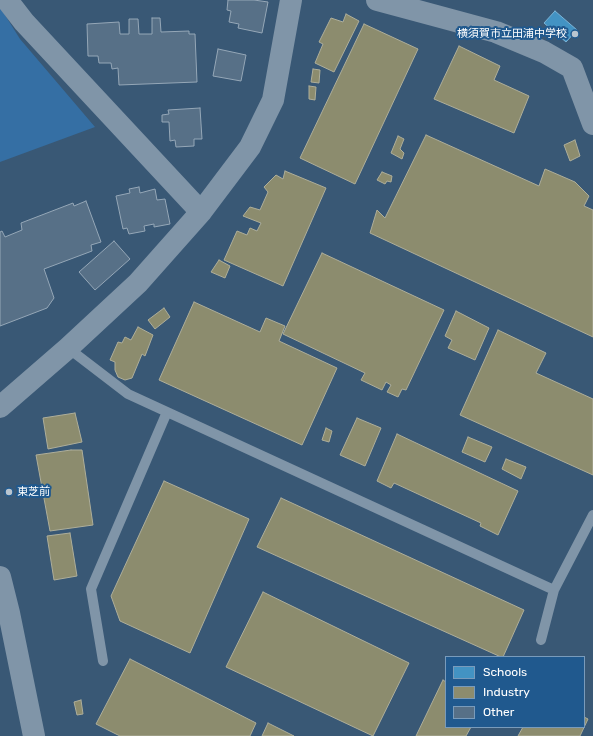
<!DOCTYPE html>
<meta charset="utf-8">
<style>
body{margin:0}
#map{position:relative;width:593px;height:736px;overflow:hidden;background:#395875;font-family:Rubik,sans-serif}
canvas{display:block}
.legend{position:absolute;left:445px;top:656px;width:140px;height:72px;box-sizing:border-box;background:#20598e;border:1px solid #799bbb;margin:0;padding:5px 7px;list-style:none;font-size:12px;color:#fff}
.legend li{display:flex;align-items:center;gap:8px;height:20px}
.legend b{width:20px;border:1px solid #799bbb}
</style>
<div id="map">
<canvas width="593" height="736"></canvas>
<ul class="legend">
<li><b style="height:11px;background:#4393c3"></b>Schools</li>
<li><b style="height:11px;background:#8c8c6e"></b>Industry</li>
<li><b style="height:11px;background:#577087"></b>Other</li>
</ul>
</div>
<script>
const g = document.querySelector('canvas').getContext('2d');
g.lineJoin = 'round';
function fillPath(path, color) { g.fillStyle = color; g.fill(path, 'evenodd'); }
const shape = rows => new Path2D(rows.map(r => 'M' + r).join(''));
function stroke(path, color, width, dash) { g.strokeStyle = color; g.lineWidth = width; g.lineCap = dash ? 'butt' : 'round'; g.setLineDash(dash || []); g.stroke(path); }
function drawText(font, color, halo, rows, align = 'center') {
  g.font = font + ' Rubik,"Noto Sans JP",sans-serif'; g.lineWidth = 4; g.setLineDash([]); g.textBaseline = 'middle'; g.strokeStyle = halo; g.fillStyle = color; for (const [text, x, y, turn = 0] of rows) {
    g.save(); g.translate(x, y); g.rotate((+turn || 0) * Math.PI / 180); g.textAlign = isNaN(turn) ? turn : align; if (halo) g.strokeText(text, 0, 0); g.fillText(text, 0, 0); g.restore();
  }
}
fillPath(shape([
 [0,7,20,39,95,127,0,162]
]), '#356fa4');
const schools = shape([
 [555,11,577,30,566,42,544,23,555,11]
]);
fillPath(schools, '#4393c3');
stroke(schools, '#7bb3d5', 1);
const industry = shape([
 [346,14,359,21,334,72,315,63,323,44,319,42,331,18,343,22,346,14],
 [364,24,418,49,355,184,300,158,364,24],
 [459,46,500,66,494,80,529,96,514,133,434,99,459,46],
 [313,69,320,70,319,83,311,82,313,69],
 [309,86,316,87,315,100,309,99,309,86],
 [426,135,539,186,545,169,575,182,589,196,584,206,593,210,593,337,370,233,377,210,385,218,426,135],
 [398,136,404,139,400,149,404,153,402,159,391,153,398,136],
 [575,140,580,156,570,161,564,145,575,140],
 [285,171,326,188,283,286,224,260,237,231,247,235,250,228,257,231,261,223,243,216,250,207,260,210,268,192,264,187,276,175,283,179,285,171],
 [382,172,392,176,391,182,387,181,385,184,377,180,382,172],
 [322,253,444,310,406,390,402,389,398,397,387,392,391,385,386,382,382,390,361,380,365,373,283,334,322,253],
 [219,260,230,266,225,278,211,272,219,260],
 [194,302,260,332,266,318,285,326,279,341,337,368,302,445,159,380,194,302],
 [164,308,170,317,155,329,148,320,164,308],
 [456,311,489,328,475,360,448,348,452,340,445,336,456,311],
 [138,327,153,335,145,356,142,354,132,378,125,380,118,377,115,370,115,362,110,360,118,342,122,343,125,337,131,340,138,327],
 [498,330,546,353,536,373,593,399,593,475,460,415,498,330],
 [75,413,82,442,48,449,43,418,75,413],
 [357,418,381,428,365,466,340,455,357,418],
 [326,428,332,431,329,442,322,440,326,428],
 [397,434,518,491,498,535,480,526,481,523,394,483,391,488,377,481,397,434],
 [468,437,492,447,485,462,462,452,468,437],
 [71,450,82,450,93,525,50,531,36,455,71,450],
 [506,459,526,467,521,479,502,469,506,459],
 [164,481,249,519,190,653,120,621,111,596,164,481],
 [281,498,524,610,503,657,501,657,257,547,281,498],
 [70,533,77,576,54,580,47,536,70,533],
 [263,592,409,663,373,736,226,667,263,592],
 [130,659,256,723,250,736,120,736,96,724,130,659],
 [443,680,446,682,446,727,471,727,466,736,416,736,443,680],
 [81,700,83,714,77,715,74,702,81,700],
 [584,717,588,719,580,736,518,736,523,727,584,727,584,717],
 [268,723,294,736,262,736,268,723]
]);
fillPath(industry, '#8c8c6e');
stroke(industry, '#aeae9a', 1);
const building = shape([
 [228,0,254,0,268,2,262,33,238,28,239,24,229,22,231,11,227,10,228,0],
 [152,18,160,18,161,32,189,31,189,34,195,34,197,82,119,85,118,68,112,69,111,63,99,63,98,56,88,56,87,24,119,22,120,34,129,34,129,19,138,19,139,34,152,34,152,18],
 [218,49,246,55,241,81,213,76,218,49],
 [200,108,202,139,194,139,194,146,176,147,175,140,170,141,169,122,162,122,162,115,169,114,168,110,200,108],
 [139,187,140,193,155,189,157,200,165,199,170,224,154,227,154,224,144,226,145,231,129,234,127,228,123,229,116,196,130,193,129,189,139,187],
 [86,201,101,242,91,245,92,251,44,269,54,298,47,308,0,326,0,232,2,231,5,237,22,230,21,223,73,203,74,206,86,201],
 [114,241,130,259,95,290,79,272,114,241]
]);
fillPath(building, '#577087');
stroke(building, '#95a7b7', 1);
stroke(shape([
 [68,348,128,394,554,590],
 [541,640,554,590,593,515],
 [103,661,91,589,167,412]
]), '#8095a8', 10);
stroke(shape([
 [7,0,24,22,201,212],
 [377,0,496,32,544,52,572,68,593,124],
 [0,407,68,348,138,283,201,212,250,147,273,100,291,0],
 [0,577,9,613,34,736]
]), '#8095a8', 22);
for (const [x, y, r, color] of [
 [575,34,4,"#bac5cf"],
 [9,492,4,"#bac5cf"]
]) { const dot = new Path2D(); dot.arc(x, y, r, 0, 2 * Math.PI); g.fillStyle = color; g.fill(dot); stroke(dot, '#20598e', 1.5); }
drawText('11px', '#fff', '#20598e', [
 ["横須賀市立田浦中学校",567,34],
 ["東芝前",17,492,"left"]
], 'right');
</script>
